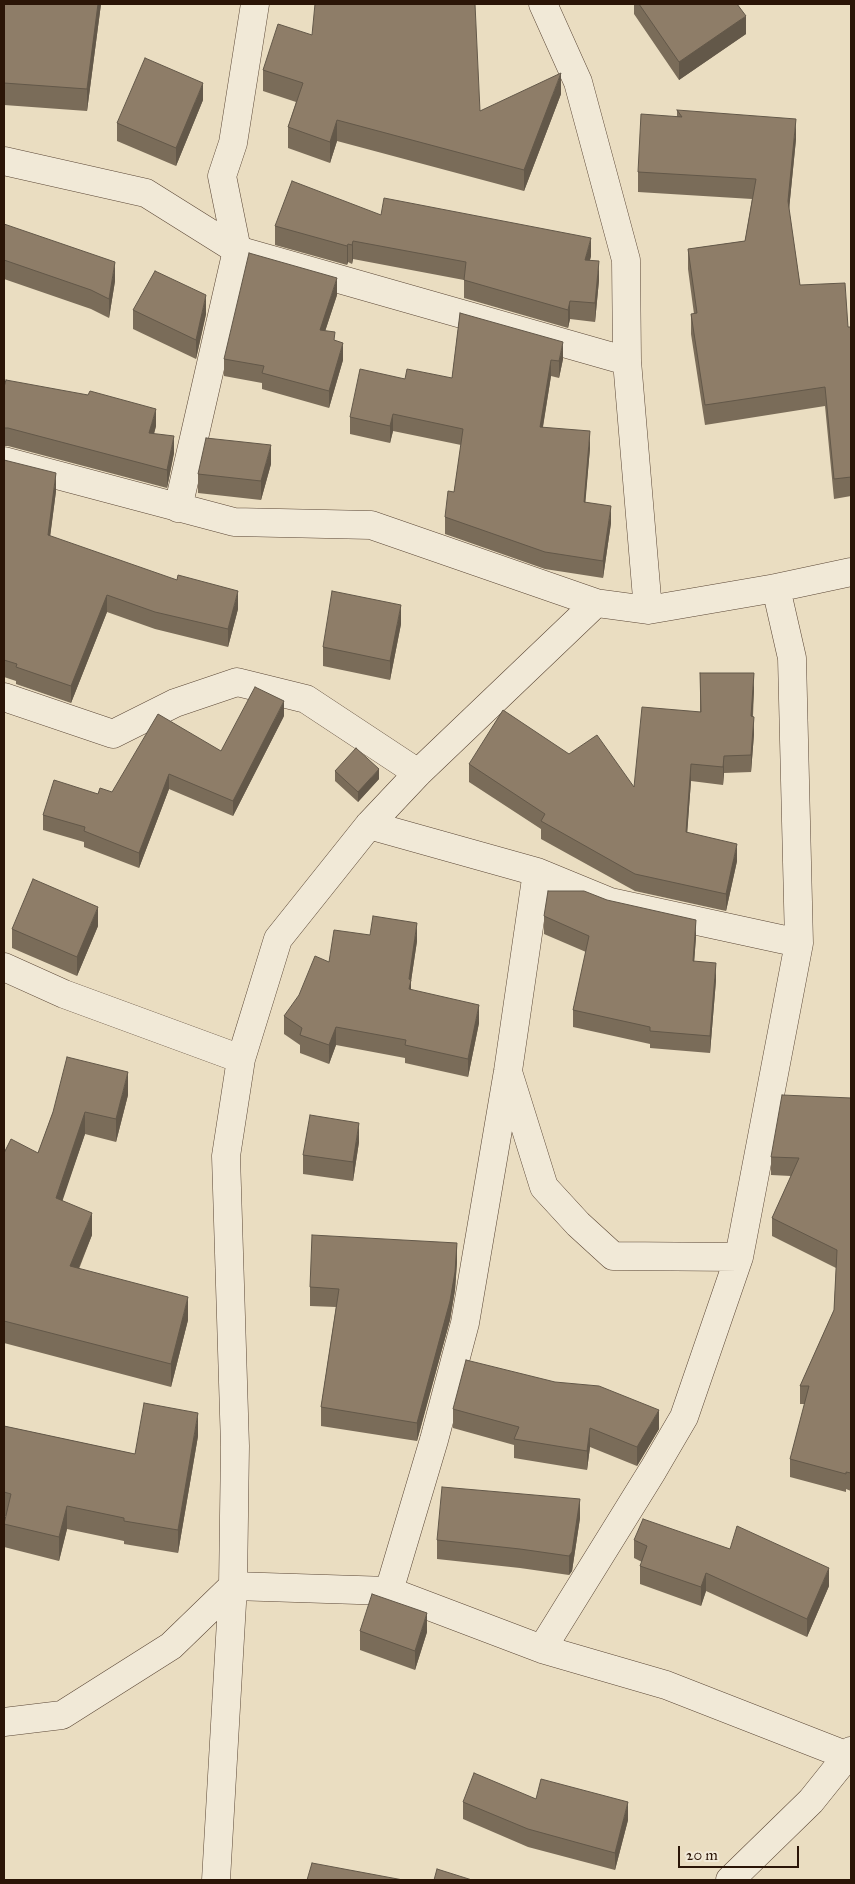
<!DOCTYPE html>
<style>
body{margin:0}
#map{position:relative;width:855px;height:1884px;overflow:hidden;background:#eaddc1;font-family:"IM FELL Great Primer",serif}
canvas{display:block}
.frame{position:absolute;inset:0;border:5px solid #2b1507;pointer-events:none}
.scale{position:absolute;left:678px;top:1846px;width:121px;height:22px;box-sizing:border-box;border:2px solid #2b1507;border-top:0;padding-left:6px;font-size:15px;line-height:18px;white-space:nowrap;color:#2b1507;-webkit-text-stroke:4px #f1e9d7;paint-order:stroke}
</style>
<div id="map">
<canvas width="855" height="1884"></canvas>
<div class="frame"></div>
<div class="scale">20 m</div>
</div>
<script>
const g = document.querySelector('canvas').getContext('2d');
g.lineJoin = 'round';
const shape = rows => new Path2D(rows.map(r => 'M' + r).join(''));
function stroke(path, color, width, dash) { g.strokeStyle = color; g.lineWidth = width; g.lineCap = dash ? 'butt' : 'round'; g.setLineDash(dash || []); g.stroke(path); }
function fillPath(path, color) { g.fillStyle = color; g.fill(path, 'evenodd'); }
const minor = shape([
 [543,4,578,82,626,260,627,361,648,610],
 [4,161,146,193,237,250,627,361],
 [4,461,234,522,371,525,596,603],
 [178,508,237,250,222,176,233,143,255,4],
 [4,697,113,734,175,703,237,682,306,699,418,773],
 [369,825,537,872,610,902,799,943,792,658,776,588],
 [4,967,64,994,241,1059],
 [509,1075,544,1187,578,1224,613,1256,739,1257],
 [389,1591,434,1440,465,1323,508,1071,537,872],
 [542,1649,653,1470,684,1417,739,1257,799,943],
 [4,1722,62,1715,171,1646,233,1586,389,1591,542,1649,666,1685,848,1756],
 [216,1880,233,1586,235,1446,226,1156,241,1059,278,939,369,825,418,773,596,603,648,610,776,588,851,572],
 [730,1880,811,1801,851,1751]
]);
stroke(minor, '#5b4736', 29);
stroke(minor, '#f1e9d7', 28);
fillPath(shape([
 [4,4,101,4,87,111,4,105],
 [634,4,737,4,746,34,679,80,634,14],
 [312,35,480,111,561,94,524,191,337,141,330,163,288,148,288,127,296,102,263,91,263,70],
 [203,100,176,166,117,141,117,123],
 [677,110,796,139,789,209,800,285,848,327,851,327,851,496,834,499,825,406,705,425,691,334,691,314,694,314,688,269,688,249,745,241,752,199,638,192,638,172,677,116],
 [381,215,591,256,590,260,599,280,595,322,570,319,568,328,464,298,464,280,353,259,352,264,348,262,347,265,275,245,275,226],
 [4,224,115,281,109,318,91,309,4,279],
 [337,295,325,331,335,341,343,360,329,408,262,389,262,383,224,376,224,359],
 [133,310,206,314,196,359,133,329],
 [460,313,563,359,559,378,551,376,543,427,590,448,585,502,611,523,603,578,545,569,445,534,445,517,454,492,461,445,393,431,390,443,350,434,350,417,405,379,452,378],
 [4,387,156,426,154,434,174,453,167,488,8,446,4,446],
 [4,460,56,491,50,536,238,609,228,647,155,629,107,612,71,703,16,684,16,681,4,677],
 [271,464,261,500,198,493,198,474],
 [401,624,390,680,323,666,323,647],
 [700,673,754,690,753,716,754,734,751,772,724,773,723,785,691,781,687,832,737,861,726,911,635,891,541,839,541,829,469,782,469,764,569,754,634,787,700,712],
 [284,716,233,816,169,789,139,868,84,847,84,842,43,830,43,815,98,794,112,792,221,751],
 [335,771,379,779,358,802,335,781],
 [544,916,696,937,694,961,716,980,710,1053,650,1048,650,1044,573,1027,573,1010,586,952,544,934],
 [98,926,77,976,12,948,12,929],
 [370,935,417,941,411,981,411,990,479,1023,468,1077,405,1063,405,1058,336,1045,329,1064,300,1053,300,1045,284,1034,284,1016,329,962],
 [128,1095,116,1142,85,1134,62,1200,92,1235,79,1269,188,1320,171,1387,4,1343,4,1153,38,1153,53,1112],
 [851,1098,851,1491,846,1489,846,1492,790,1477,790,1459,805,1404,800,1404,800,1386,834,1310,836,1268,772,1236,772,1218,791,1176,771,1175,771,1157],
 [359,1142,353,1181,303,1174,303,1155],
 [457,1262,455,1290,450,1320,417,1441,321,1426,321,1407,336,1307,310,1306,310,1287],
 [453,1409,659,1429,637,1466,590,1447,587,1470,514,1458,514,1445,453,1428],
 [4,1426,135,1454,198,1436,178,1553,124,1544,124,1541,67,1529,59,1561,4,1547,4,1524,6,1516,4,1516],
 [580,1518,572,1571,569,1575,520,1568,437,1559,437,1540],
 [634,1540,829,1586,807,1637,706,1591,701,1606,640,1584,640,1566,642,1562,634,1558],
 [360,1631,427,1632,415,1670,360,1650],
 [536,1799,628,1820,615,1870,528,1847,463,1819,463,1802]
]), '#7a6c59');
fillPath(shape([
 [98,4,101,4,87,111,87,89],
 [746,16,746,34,679,80,679,62],
 [561,73,561,94,524,191,524,170],
 [203,83,203,100,176,166,176,148],
 [796,119,796,139,788,220,788,201],
 [337,120,337,141,330,163,330,142],
 [591,238,591,256,585,278,585,260],
 [353,241,353,259,352,264,352,245],
 [348,244,348,262,347,265,347,246],
 [599,261,599,280,595,322,595,303],
 [115,262,115,281,109,318,109,299],
 [337,278,337,295,320,347,320,330],
 [206,295,206,314,196,359,196,340],
 [570,301,570,319,568,328,568,310],
 [563,342,563,359,559,378,559,361],
 [343,343,343,360,329,408,329,391],
 [551,360,551,376,540,444,540,427],
 [156,409,156,426,149,451,149,433],
 [393,414,393,431,390,443,390,426],
 [590,431,590,448,584,519,584,502],
 [174,436,174,453,167,488,167,470],
 [271,445,271,464,261,500,261,481],
 [56,473,56,491,48,553,48,535],
 [611,506,611,523,603,578,603,561],
 [238,591,238,609,228,647,228,629],
 [107,595,107,612,71,703,71,686],
 [401,605,401,624,390,680,390,661],
 [754,673,754,690,751,734,751,716],
 [284,701,284,716,233,816,233,801],
 [754,717,754,734,751,772,751,755],
 [724,756,724,773,723,785,723,767],
 [691,764,691,781,686,850,686,832],
 [379,769,379,779,358,802,358,792],
 [169,774,169,789,139,868,139,853],
 [737,844,737,861,726,911,726,894],
 [98,907,98,926,77,976,77,957],
 [696,920,696,937,693,978,693,961],
 [417,923,417,941,411,981,411,998,409,1007,409,979],
 [716,963,716,980,710,1053,710,1036],
 [479,1005,479,1023,468,1077,468,1059],
 [336,1027,336,1045,329,1064,329,1045],
 [128,1072,128,1095,116,1142,116,1119],
 [85,1112,85,1134,56,1220,56,1198],
 [359,1123,359,1142,353,1181,353,1162],
 [92,1213,92,1235,70,1289,70,1266],
 [457,1243,457,1262,455,1290,450,1320,417,1441,417,1423],
 [188,1297,188,1320,171,1387,171,1364],
 [659,1410,659,1429,637,1466,637,1447],
 [198,1413,198,1436,178,1553,178,1530],
 [590,1428,590,1447,587,1470,587,1451],
 [580,1499,580,1518,572,1571,569,1575,569,1556],
 [67,1506,67,1529,59,1561,59,1537],
 [829,1568,829,1586,807,1637,807,1619],
 [706,1573,706,1591,701,1606,701,1587],
 [427,1613,427,1632,415,1670,415,1651],
 [628,1802,628,1820,615,1870,615,1853]
]), '#635849');
const building = shape([
 [4,4,98,4,87,89,4,83,4,4],
 [315,4,475,4,480,111,561,73,524,170,337,120,330,142,288,127,303,83,263,70,278,24,312,35,315,4],
 [639,4,737,4,746,16,679,62,639,4],
 [145,58,203,83,176,148,117,123,145,58],
 [677,110,796,119,788,201,800,285,845,283,848,327,851,327,851,477,834,479,825,387,705,405,691,314,697,313,688,249,745,241,756,179,638,172,641,114,682,117,677,110],
 [292,181,381,215,384,198,591,238,585,260,599,261,595,303,570,301,568,310,464,280,466,262,353,241,352,245,348,244,347,246,275,226,292,181],
 [4,224,115,262,109,299,91,290,4,260,4,224],
 [249,253,337,278,320,330,335,332,334,340,343,343,329,391,262,373,264,366,224,359,249,253],
 [155,271,206,295,196,340,133,310,155,271],
 [460,313,563,342,559,361,551,360,540,427,590,431,584,502,611,506,603,561,545,552,445,517,448,491,454,492,463,429,393,414,390,426,350,417,360,369,405,379,407,369,452,378,460,313],
 [6,380,88,395,90,391,156,409,149,433,174,436,167,470,8,428,4,428,4,387,6,380],
 [206,438,271,445,261,481,198,474,206,438],
 [4,460,56,473,48,535,177,580,178,575,238,591,228,629,155,612,107,595,71,686,16,667,17,664,4,660,4,460],
 [332,591,401,605,390,661,323,647,332,591],
 [700,673,754,673,751,716,754,717,751,755,724,756,723,767,691,764,686,832,737,844,726,894,635,874,541,821,545,814,469,764,503,710,569,754,597,735,634,787,642,707,701,712,700,673],
 [255,687,284,701,233,801,169,774,139,853,84,831,85,827,43,815,54,780,98,794,100,788,112,792,158,714,221,751,255,687],
 [356,748,379,769,358,792,335,771,356,748],
 [33,879,98,907,77,957,12,929,33,879],
 [548,891,584,891,607,900,696,920,693,961,716,963,710,1036,650,1031,650,1027,573,1010,589,936,544,916,548,891],
 [373,916,417,923,409,979,411,980,409,989,479,1005,468,1059,405,1045,406,1040,336,1027,329,1045,300,1035,302,1028,284,1016,299,995,315,956,329,962,334,930,370,935,373,916],
 [67,1057,128,1072,116,1119,85,1112,56,1198,92,1213,70,1266,188,1297,171,1364,4,1321,4,1153,11,1139,38,1153,53,1112,67,1057],
 [782,1095,851,1098,851,1473,846,1472,846,1474,790,1459,809,1386,800,1386,834,1310,837,1250,772,1218,799,1158,771,1157,782,1095],
 [310,1115,359,1123,353,1162,303,1155,310,1115],
 [312,1235,457,1243,455,1272,450,1301,417,1423,321,1407,339,1289,310,1287,312,1235],
 [466,1360,555,1382,599,1386,659,1410,637,1447,590,1428,587,1451,514,1439,519,1427,453,1409,466,1360],
 [144,1403,198,1413,178,1530,124,1521,124,1518,67,1506,59,1537,4,1524,11,1494,4,1492,4,1426,135,1454,144,1403],
 [442,1487,580,1499,572,1552,569,1556,520,1549,437,1540,442,1487],
 [643,1519,730,1549,737,1526,829,1568,807,1619,706,1573,701,1587,640,1566,647,1546,634,1540,643,1519],
 [372,1594,427,1613,415,1651,360,1631,372,1594],
 [474,1773,536,1799,541,1779,628,1802,615,1853,528,1829,463,1802,474,1773],
 [312,1863,403,1880,307,1880,312,1863],
 [437,1869,472,1880,434,1880,437,1869]
]);
fillPath(building, '#8e7d68');
stroke(building, '#635849', 1);
</script>
